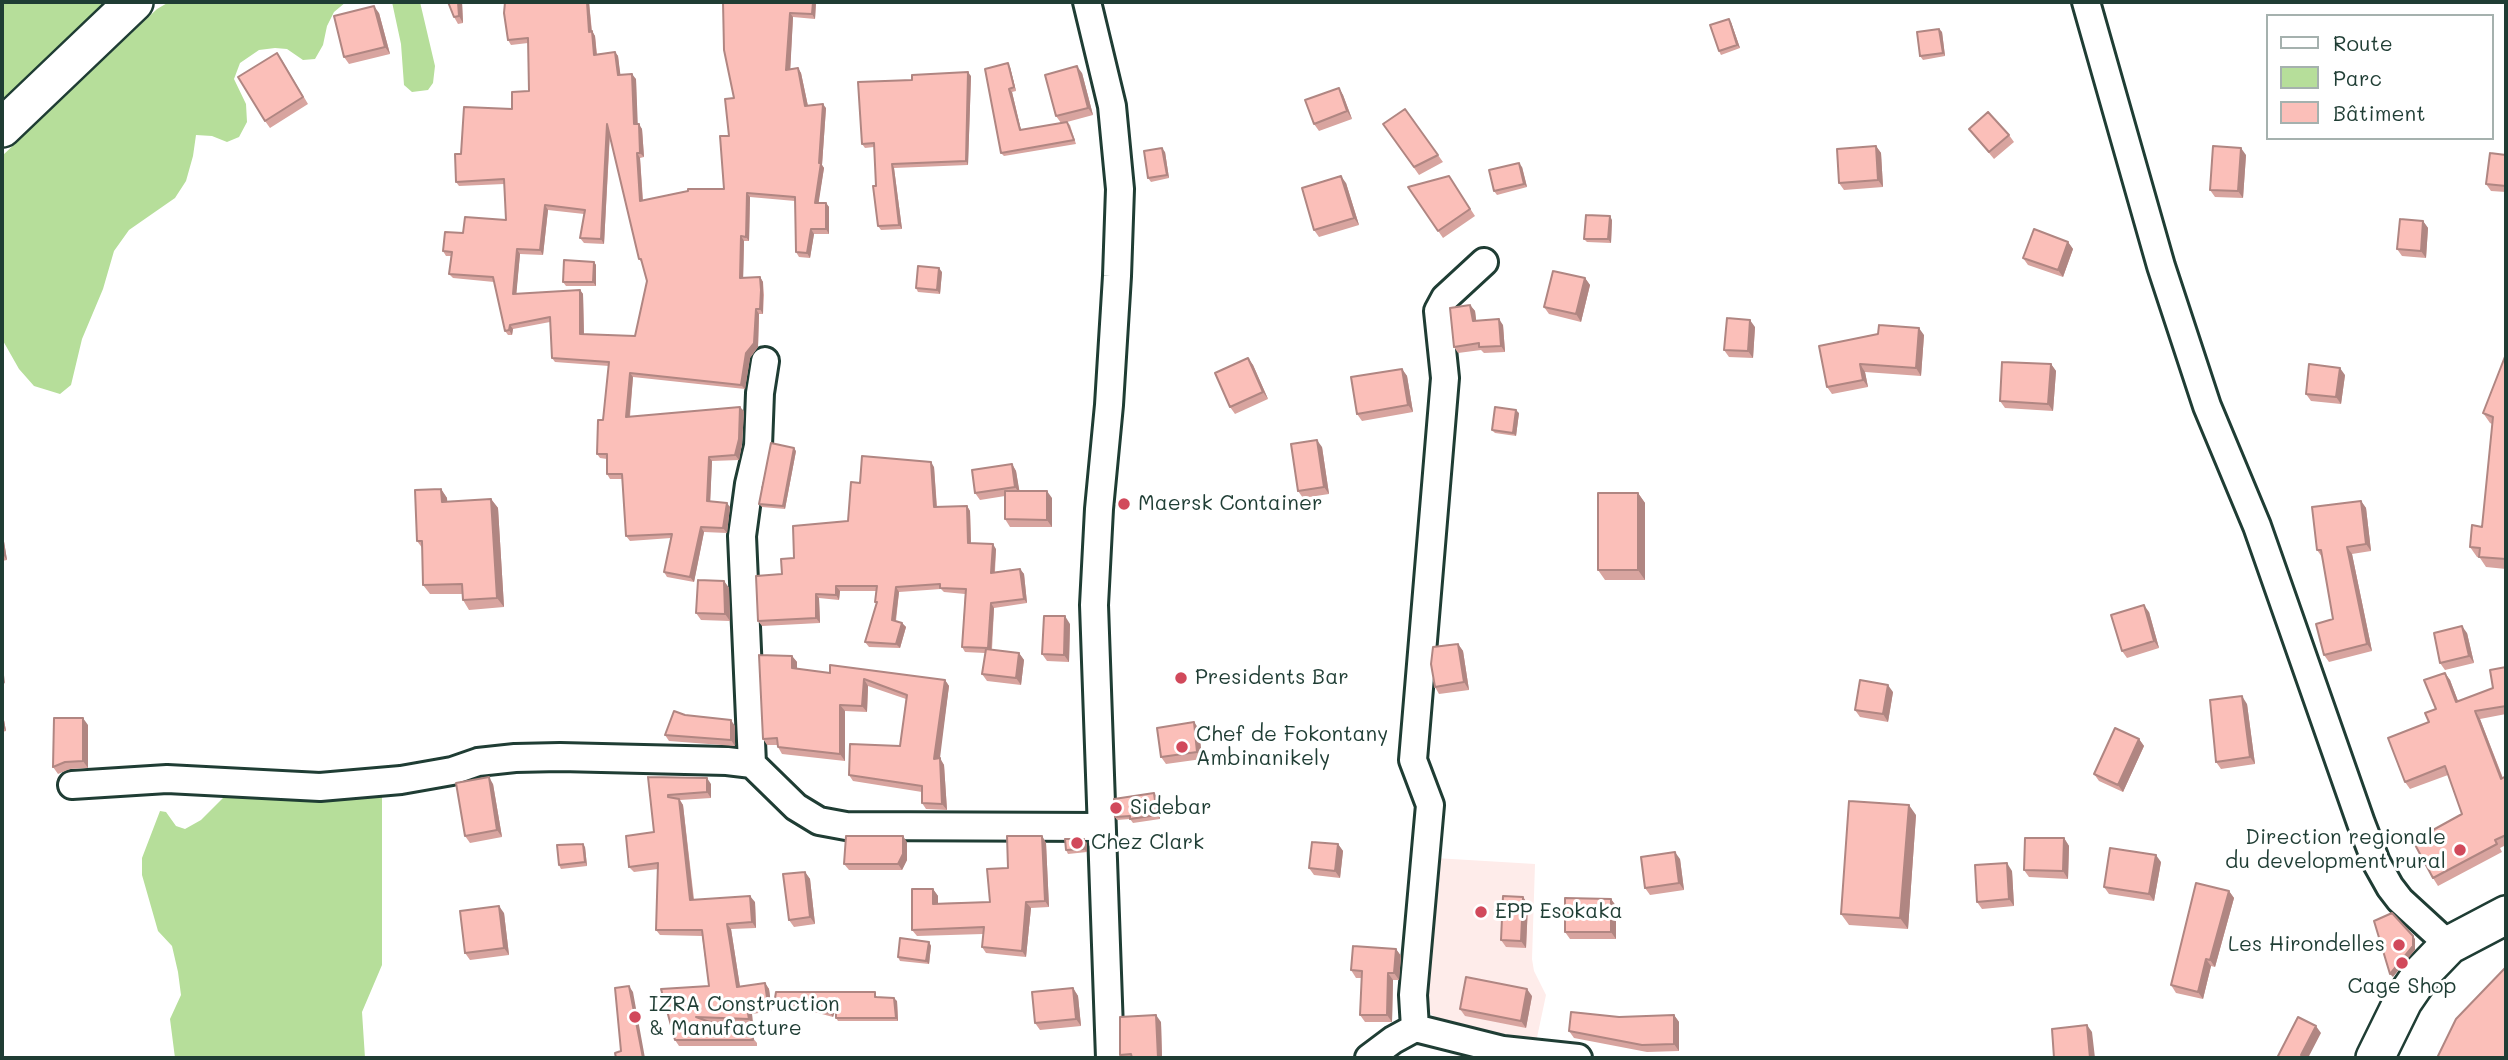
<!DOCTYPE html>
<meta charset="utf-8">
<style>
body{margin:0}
#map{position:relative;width:2508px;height:1060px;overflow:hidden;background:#fff;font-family:Mali,sans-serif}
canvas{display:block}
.frame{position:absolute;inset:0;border:4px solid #1f3d34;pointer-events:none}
.legend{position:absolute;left:2266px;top:14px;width:228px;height:126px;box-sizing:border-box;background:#fff;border:2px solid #a5b1ae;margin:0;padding:9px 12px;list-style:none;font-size:21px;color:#1f3d34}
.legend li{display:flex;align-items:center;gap:14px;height:35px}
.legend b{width:35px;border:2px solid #a5b1ae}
</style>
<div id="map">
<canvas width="2508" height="1060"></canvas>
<div class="frame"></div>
<ul class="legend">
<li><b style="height:9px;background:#fff"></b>Route</li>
<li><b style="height:19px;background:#b6de9a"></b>Parc</li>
<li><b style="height:19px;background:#fbbfb9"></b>Bâtiment</li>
</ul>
</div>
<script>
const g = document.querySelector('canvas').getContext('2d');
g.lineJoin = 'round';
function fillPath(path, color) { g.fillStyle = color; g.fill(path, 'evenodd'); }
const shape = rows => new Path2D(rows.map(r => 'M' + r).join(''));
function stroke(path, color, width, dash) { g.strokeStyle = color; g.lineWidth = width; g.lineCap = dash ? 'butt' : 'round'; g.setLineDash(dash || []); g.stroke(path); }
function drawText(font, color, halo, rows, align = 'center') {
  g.font = font + ' Mali,sans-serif'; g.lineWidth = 6; g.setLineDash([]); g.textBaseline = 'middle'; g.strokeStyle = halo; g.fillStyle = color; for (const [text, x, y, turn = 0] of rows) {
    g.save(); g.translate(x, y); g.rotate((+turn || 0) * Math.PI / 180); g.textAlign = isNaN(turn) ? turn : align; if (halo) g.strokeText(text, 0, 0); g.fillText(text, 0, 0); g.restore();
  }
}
fillPath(shape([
 [1435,858,1535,864,1532,959,1534,971,1546,995,1535,1047,1442,1022,1431,1014,1424,993]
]), '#feecea');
fillPath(shape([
 [2,2,107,2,2,101],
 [169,2,346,2,334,12,327,26,323,45,315,59,303,60,287,49,275,48,259,50,240,63,234,79,246,104,247,122,239,137,227,142,212,136,196,135,193,156,186,181,175,198,129,230,114,251,103,289,82,339,71,385,60,394,34,386,19,369,2,339,2,156,157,9],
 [392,2,420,2,435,66,433,83,428,90,412,92,404,85,401,44],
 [382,795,382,965,362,1012,365,1058,175,1058,170,1019,181,995,178,972,172,946,158,931,142,875,142,858,160,811,166,812,176,826,185,829,201,820,223,798]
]), '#b6de9a');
const minor = shape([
 [1087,2,1112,106,1120,189,1117,276,1109,405,1099,509,1094,605,1110,1058],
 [2086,2,2161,266,2207,406,2257,526,2361,823,2376,862,2390,887,2400,900,2449,945],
 [752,764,742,536,749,484,758,446,760,393,765,361],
 [72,785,167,779,320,787,401,780,452,771,478,762,515,758,560,757,727,761,752,764,796,807,819,821,846,826,1101,827],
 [1415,1028,1413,995,1430,805,1413,760,1445,378,1438,311,1445,298,1484,262],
 [1369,1058,1393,1040,1415,1028,1503,1050,1578,1058]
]);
const secondary = shape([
 [2,128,134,2],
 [2375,1058,2403,1001,2423,972,2449,945,2506,915]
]);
stroke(minor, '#1f3d34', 32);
stroke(secondary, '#1f3d34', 42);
stroke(minor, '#fff', 26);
stroke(secondary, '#fff', 37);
fillPath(shape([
 [462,2,463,23,458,24,454,17],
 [505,2,589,2,592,31,595,36,597,54,615,52,618,56,620,75,636,79,637,124,642,129,644,157,640,158,643,200,724,189,729,136,734,98,723,4,720,4,718,2,816,2,815,19,793,17,790,70,798,68,801,73,808,106,826,108,822,165,824,168,818,203,826,203,829,207,829,234,814,234,810,258,799,257,796,252,795,201,750,197,749,241,744,241,743,278,760,277,763,282,764,295,763,314,759,314,758,347,750,358,745,389,633,377,630,417,744,411,742,444,739,460,712,461,710,502,730,507,727,533,704,532,694,582,667,577,664,572,671,538,630,541,626,536,623,479,610,479,607,474,607,459,600,458,597,454,603,420,609,366,555,362,552,358,550,322,513,329,512,335,508,335,505,331,494,282,453,278,449,274,451,256,446,256,443,251,463,233,506,220,504,184,459,186,456,182,461,154,512,109,529,91,528,43,511,45,508,40],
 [610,134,639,259,643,264,647,281,635,336,584,334,583,294,580,290,516,294,520,254,543,255,548,210,584,214,580,238,584,243,604,244],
 [379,13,390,54,349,64,344,57],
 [1731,22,1740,48,1721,55,1719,51],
 [1939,29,1942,32,1945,56,1923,60,1920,56],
 [282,60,308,104,270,128,265,121],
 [1010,67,1016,91,1012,92,1021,130,1061,123,1056,116,1082,73,1093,115,1067,122,1070,125,1076,144,1004,156,1001,153],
 [971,76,968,165,894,168,902,229,881,230,878,226,874,147,865,148,862,144,912,80],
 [1339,88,1343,95,1352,119,1319,131,1314,124],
 [1405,109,1443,162,1419,175,1383,124],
 [1969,129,2009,135,2014,142,1994,159],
 [1876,146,1881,153,1883,187,1844,190,1839,183],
 [1165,152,1169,178,1151,182,1148,178],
 [2246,155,2243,198,2215,197,2210,190],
 [2506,155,2506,192,2491,191,2486,184],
 [1522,167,1527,187,1497,195,1494,191],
 [1449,176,1475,216,1443,238,1408,187],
 [1346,183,1359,225,1319,237,1314,230],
 [1612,220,1611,243,1587,242,1584,239],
 [2423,221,2428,228,2426,258,2402,256,2397,249],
 [2068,242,2073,249,2063,277,2028,265,2023,258],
 [594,262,596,265,596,286,566,286,563,282],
 [942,272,940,294,918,292,916,288],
 [1585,278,1590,285,1581,322,1549,314,1544,307],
 [1470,305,1475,311,1476,320,1503,325,1505,352,1484,353,1481,350,1458,353,1454,347],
 [1755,327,1753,358,1729,357,1724,350],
 [1924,335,1921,376,1865,372,1868,387,1832,394,1827,387,1819,346],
 [2506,354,2506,569,2486,567,2480,558,2477,557,2470,547,2482,527,2492,424,2490,423,2483,413],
 [1248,358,1253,365,1268,399,1235,414,1230,407],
 [2051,364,2056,371,2053,411,2005,408,2000,401],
 [1402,369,1407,376,1413,412,1362,421,1357,414],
 [2345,375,2341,404,2311,401,2306,394],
 [1519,413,1516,436,1495,433,1492,430],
 [1322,447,1329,494,1303,498,1298,491],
 [796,451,785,509,762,507,759,504],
 [1012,464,1016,471,1019,491,1052,498,1052,527,1010,527,1005,519,1005,496,980,500,975,493],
 [934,467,937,507,967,506,970,511,971,543,996,549,995,572,1020,569,1024,574,1027,603,994,608,992,650,1019,653,1024,660,1021,685,987,681,982,674,985,653,965,652,962,647,965,594,944,592,941,589,899,592,896,621,902,623,906,627,900,648,869,647,865,642,877,604,875,602,876,591,840,591,839,600,819,598,820,623,762,626,758,621,782,574,794,558,848,521,860,483],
 [441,489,447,498,447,502,491,499,498,508,504,607,469,610,463,600,462,594,430,594,423,585,423,549,417,541],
 [1638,493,1645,503,1645,580,1605,580,1598,570],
 [2361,501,2366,508,2371,551,2352,554,2372,651,2329,662,2324,655,2333,619,2322,557,2317,550],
 [2,529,7,560,2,561],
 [724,581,729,588,730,621,701,620,696,613],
 [2149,612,2159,648,2127,658,2122,651],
 [1070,624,1069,662,1047,661,1042,654],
 [2467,633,2474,663,2445,670,2440,663],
 [1458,644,1463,651,1469,690,1439,694,1435,687],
 [792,656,797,662,797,669,830,673,945,680,949,686,939,758,944,765,947,810,926,809,922,803,922,792,853,781,849,775,900,746,906,699,868,686,867,712,845,711,845,761,782,754,778,747,777,745,767,745,763,739],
 [2506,667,2506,714,2480,719,2503,778,2506,776,2506,845,2500,848,2502,852,2438,886,2433,878,2462,814,2448,775,2410,789,2405,782,2429,722,2436,709,2445,673,2450,680,2458,701,2493,688],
 [1893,692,1888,722,1860,717,1855,710],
 [2247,704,2255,764,2221,769,2216,762],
 [2,709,6,731,2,732],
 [685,715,735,726,735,746,669,741,665,735],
 [88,725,88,768,70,769,58,774,53,767],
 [1199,729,1202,759,1166,764,1161,757],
 [2139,739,2144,746,2123,792,2099,781,2094,774],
 [648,777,711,784,711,798,680,800,683,805,694,899,755,902,756,928,731,929,740,987,765,983,769,989,772,1011,752,1014,753,1025,714,1023,753,1038,757,1043,757,1046,679,1046,675,1040,709,986,702,936,660,935,656,930,658,869,634,872,629,867,654,832],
 [493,784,502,837,470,843,465,836],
 [1157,797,1160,819,1133,823,1130,819,1117,820,1115,817],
 [1916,815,1908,929,1849,925,1841,914],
 [1042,836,1046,843,1049,907,1031,908,1026,957,986,953,982,947,983,934,917,936,912,930,933,889,938,896,938,903,990,902,1008,868],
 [2064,838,2069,846,2068,879,2029,877,2024,870],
 [907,842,907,860,902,870,849,870,844,864],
 [1087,843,1087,852,1068,854,1066,850],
 [1338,844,1343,851,1340,878,1314,875,1309,868],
 [585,847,587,866,561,869,559,865],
 [1680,859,1684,890,1650,895,1645,888],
 [2161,862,2154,901,2109,894,2104,887],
 [2012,871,2014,906,1982,909,1977,902],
 [805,872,810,879,815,924,794,927,789,920],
 [2229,891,2234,898,2215,967,2211,966,2203,999,2176,993,2171,985],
 [1523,897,1528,904,1526,948,1506,947,1501,940],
 [1611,899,1616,906,1616,939,1570,939,1565,932],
 [504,913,509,955,470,960,465,953],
 [929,942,931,946,929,964,900,961,898,957],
 [1396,949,1401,956,1399,980,1393,980,1392,1022,1365,1022,1360,1015,1362,978,1356,978,1351,970],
 [1073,988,1078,996,1081,1026,1040,1030,1035,1023],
 [877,996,877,997,897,1001,898,1021,838,1021,836,1018,836,1008,833,1017,777,1002,775,998],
 [1532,996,1526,1028,1465,1016,1460,1009],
 [1674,1015,1679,1022,1679,1051,1647,1052,1574,1038,1569,1031,1619,1017],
 [1161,1022,1162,1058,1123,1058,1120,1055]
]), '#d8a49f');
fillPath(shape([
 [458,2,462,2,463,23,459,16],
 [587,2,589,2,592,36,589,32],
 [813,2,816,2,815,19,812,14],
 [374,6,379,13,390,54,385,47],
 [790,13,793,17,790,75,786,70],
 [1729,19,1731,22,1740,48,1737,45],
 [1939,29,1942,32,1945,56,1943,53],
 [592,31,595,36,597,59,594,55],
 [615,52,618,56,621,79,618,75],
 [1008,63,1010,67,1016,91,1014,87],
 [1077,66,1082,73,1093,115,1088,108],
 [798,68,801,73,809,111,805,106],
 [968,72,971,76,968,165,966,161],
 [632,74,636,79,638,129,634,124],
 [1339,88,1343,95,1352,119,1347,111],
 [1009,89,1012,92,1022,134,1020,130],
 [823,104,826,108,822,165,824,168,818,207,815,203],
 [607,124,610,128,604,244,601,239],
 [639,124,642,129,644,157,640,153],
 [1876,146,1881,153,1883,187,1878,180],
 [1162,148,1165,152,1169,178,1167,175],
 [2241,148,2246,155,2243,198,2238,191],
 [637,153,640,158,643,206,640,201],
 [1519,163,1522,167,1527,187,1524,184],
 [892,164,894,168,902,229,899,225],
 [1341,176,1346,183,1359,225,1354,218],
 [747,193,750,197,749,241,746,237],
 [826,203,829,207,829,234,826,229],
 [545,205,548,210,543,255,540,250],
 [1610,216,1612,220,1611,243,1608,239],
 [2423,221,2428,228,2426,258,2421,251],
 [811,229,814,234,810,258,807,253],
 [741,236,744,241,743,283,740,278],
 [2068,242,2073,249,2063,277,2058,270],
 [517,249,520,254,516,298,513,294],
 [594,262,596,265,596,286,593,282],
 [939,268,942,272,940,294,937,290],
 [760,277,763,282,763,314,760,309],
 [1585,278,1590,285,1581,322,1576,314],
 [580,290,583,294,584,338,580,334],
 [1470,305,1475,311,1477,327,1473,321],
 [756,309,759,314,758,347,750,358,745,389,741,385,746,353],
 [1499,319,1503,325,1505,352,1501,346],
 [1750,320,1755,327,1753,358,1748,351],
 [510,325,513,329,512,335,509,330],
 [1919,328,1924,335,1921,376,1916,368],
 [1248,358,1253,365,1268,399,1263,392],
 [1860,364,1865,372,1868,387,1863,380],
 [2051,364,2056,371,2053,411,2048,404],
 [2340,368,2345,375,2341,404,2336,397],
 [1402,369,1407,376,1413,412,1408,405],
 [630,373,633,377,629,422,626,417],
 [740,407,744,411,742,444,739,460,735,455],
 [1516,410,1519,413,1516,436,1513,433],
 [1317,440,1322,447,1329,494,1324,487],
 [794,448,796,451,785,509,783,506],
 [709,457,712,461,710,506,707,501],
 [931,462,934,467,937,512,934,507],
 [1012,464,1016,471,1020,494,1015,487],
 [441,489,447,498,448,511,442,502],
 [1047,491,1052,498,1052,527,1047,520],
 [1638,493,1645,503,1645,580,1638,570],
 [491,499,498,508,504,607,497,598],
 [2361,501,2366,508,2371,551,2366,544],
 [727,503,730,507,727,533,723,528],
 [967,506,970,511,971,547,968,543],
 [701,527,704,532,694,582,690,577],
 [2,529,7,560,2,553],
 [993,544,996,549,994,577,991,573],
 [2347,547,2352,554,2372,651,2367,644],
 [1020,569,1024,574,1027,603,1024,599],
 [724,581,729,588,730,621,725,614],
 [836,586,840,591,839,600,836,595],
 [896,587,899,592,895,624,892,620],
 [816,594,819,598,820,623,816,618],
 [991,603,994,608,991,653,988,648],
 [2144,605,2149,612,2159,648,2154,641],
 [1065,616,1070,624,1069,662,1064,655],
 [902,623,906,627,900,648,896,644],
 [2462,626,2467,633,2474,663,2469,656],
 [1458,644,1463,651,1469,690,1464,682],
 [1019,653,1024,660,1021,685,1016,678],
 [792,656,797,662,797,674,792,668],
 [2,657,5,684,2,679],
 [2445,673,2450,680,2461,709,2456,702],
 [864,679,868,686,867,712,862,706],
 [945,680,949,686,939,766,934,759],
 [1888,685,1893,692,1888,722,1883,714],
 [2242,696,2247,704,2255,764,2250,757],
 [840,705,845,711,845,761,840,754],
 [2,709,6,731,2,725],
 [2475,711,2480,719,2506,787,2501,779],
 [83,718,88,725,88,768,83,761],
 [731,720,735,726,735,746,731,740],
 [1194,722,1199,729,1202,759,1197,752],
 [2139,739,2144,746,2123,792,2118,785],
 [940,758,944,765,947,810,942,804],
 [489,777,493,784,502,837,497,830],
 [707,778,711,784,711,798,707,792],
 [1154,793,1157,797,1160,819,1157,815],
 [679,799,683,805,694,905,690,900],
 [1909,805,1916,815,1908,929,1900,918],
 [903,836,907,842,907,860,902,870,898,864],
 [1042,836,1046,843,1049,907,1045,901],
 [2064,838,2069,846,2068,879,2063,871],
 [1084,839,1087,843,1087,852,1084,849],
 [583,844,585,847,587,866,585,862],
 [1338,844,1343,851,1340,878,1335,871],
 [1675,852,1680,859,1684,890,1679,883],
 [2156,855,2161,862,2154,901,2149,894],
 [2007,863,2012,871,2014,906,2009,899],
 [805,872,810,879,815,924,810,917],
 [933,889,938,896,938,910,933,904],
 [2229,891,2234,898,2215,967,2210,960],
 [750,896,755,902,756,928,752,922],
 [1523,897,1528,904,1526,948,1521,941],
 [1611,899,1616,906,1616,939,1611,932],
 [1026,902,1031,908,1026,957,1022,951],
 [499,906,504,913,509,955,504,948],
 [727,924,731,929,741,993,737,987],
 [2413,936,2415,939,2415,950,2393,977,2390,974],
 [929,942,931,946,929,964,926,961],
 [1396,949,1401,956,1399,980,1394,973],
 [2206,959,2211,966,2203,999,2198,992],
 [1388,973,1393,980,1392,1022,1387,1015],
 [765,983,769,989,772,1011,768,1005],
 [629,986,633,992,645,1058,643,1058],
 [1073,988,1078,996,1081,1026,1076,1019],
 [1527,989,1532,996,1526,1028,1521,1021],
 [836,998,838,1002,833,1017,830,1013],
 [894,998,897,1001,898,1021,896,1018],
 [747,1008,752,1014,753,1025,749,1019],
 [1156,1015,1161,1022,1162,1058,1158,1058],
 [1674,1015,1679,1022,1679,1051,1674,1044],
 [2087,1025,2092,1032,2095,1058,2090,1058],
 [2316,1026,2321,1033,2308,1058,2301,1055]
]), '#b08682');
const building = shape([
 [448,2,458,2,459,16,454,17,448,2],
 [505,2,587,2,589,32,592,31,594,55,615,52,618,75,632,74,634,124,639,124,640,153,637,153,640,201,688,191,688,189,724,189,720,136,729,136,725,99,734,98,724,50,723,2,813,2,812,14,790,13,786,70,798,68,805,106,823,104,819,163,821,163,815,203,826,203,826,229,811,229,807,253,796,252,795,197,747,193,746,237,741,236,740,278,760,277,761,290,760,309,756,309,754,343,746,353,741,385,630,373,626,417,740,407,739,439,735,455,709,457,707,501,727,503,723,528,701,527,690,577,664,572,672,534,626,536,622,474,607,474,607,454,597,454,598,420,603,420,609,362,552,358,550,317,510,325,509,330,505,331,493,277,449,274,452,252,443,251,445,232,463,233,465,217,506,220,504,179,456,182,455,154,461,154,464,107,512,109,512,92,529,91,528,38,508,40,504,13,505,2],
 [607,124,639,259,641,259,647,281,635,336,580,334,580,290,513,294,517,249,540,250,545,205,585,210,580,238,601,239,607,124],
 [374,6,385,47,344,57,334,16,374,6],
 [1729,19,1737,45,1719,51,1710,25,1729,19],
 [1939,29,1943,53,1920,56,1917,32,1939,29],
 [277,53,303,97,265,121,238,77,277,53],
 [1008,63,1014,87,1009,89,1020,130,1067,122,1074,140,1001,153,985,69,1008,63],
 [1077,66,1088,108,1056,116,1045,75,1077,66],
 [968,72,966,161,892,164,899,225,878,226,873,186,876,186,874,143,862,144,858,82,912,80,912,75,968,72],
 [1339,88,1347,111,1314,124,1305,100,1339,88],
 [1405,109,1438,155,1414,167,1383,124,1405,109],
 [1988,112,2009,135,1989,152,1969,129,1988,112],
 [1876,146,1878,180,1839,183,1837,149,1876,146],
 [2213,146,2241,148,2238,191,2210,190,2213,146],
 [1162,148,1167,175,1148,178,1144,151,1162,148],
 [2490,153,2506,155,2506,186,2486,184,2490,153],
 [1519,163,1524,184,1494,191,1489,170,1519,163],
 [1341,176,1354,218,1314,230,1302,188,1341,176],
 [1449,176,1470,209,1438,231,1408,187,1449,176],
 [1586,215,1610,216,1608,239,1584,239,1586,215],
 [2400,219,2423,221,2421,251,2397,249,2400,219],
 [2034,229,2068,242,2058,270,2023,258,2034,229],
 [564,260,594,262,593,282,563,282,564,260],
 [918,266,939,268,937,290,916,288,918,266],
 [1553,271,1585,278,1576,314,1544,307,1553,271],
 [1470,305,1473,321,1499,319,1501,346,1479,347,1479,343,1454,347,1450,308,1470,305],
 [1727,318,1750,320,1748,351,1724,350,1727,318],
 [1879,325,1919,328,1916,368,1860,364,1863,380,1827,387,1819,346,1878,334,1879,325],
 [2506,354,2506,559,2479,557,2480,548,2470,547,2472,525,2482,527,2493,417,2483,413,2506,354],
 [1248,358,1263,392,1230,407,1215,373,1248,358],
 [2002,362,2051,364,2048,404,2000,401,2002,362],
 [2309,364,2340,368,2336,397,2306,394,2309,364],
 [1402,369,1408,405,1357,414,1351,377,1402,369],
 [1495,407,1516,410,1513,433,1492,430,1495,407],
 [1317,440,1324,487,1298,491,1291,444,1317,440],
 [771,443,794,448,783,506,759,504,771,443],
 [862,456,931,462,934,507,967,506,968,543,993,544,991,573,1020,569,1024,599,991,603,988,648,962,647,966,589,940,588,940,584,896,587,892,620,902,623,896,644,865,642,877,602,875,602,877,586,836,586,836,595,816,594,816,618,758,621,756,576,782,574,781,559,794,558,793,526,848,521,851,482,860,483,862,456],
 [1012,464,1015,487,975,493,972,470,1012,464],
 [441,489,442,502,491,499,497,598,463,600,462,584,423,585,422,541,417,541,415,490,441,489],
 [1005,491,1047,491,1047,520,1005,519,1005,491],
 [1598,493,1638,493,1638,570,1598,570,1598,493],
 [2361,501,2366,544,2347,547,2367,644,2324,655,2316,624,2333,619,2321,550,2317,550,2312,507,2361,501],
 [698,580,724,581,725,614,696,613,698,580],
 [2144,605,2154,641,2122,651,2111,615,2144,605],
 [1044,616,1065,616,1064,655,1042,654,1044,616],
 [2462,626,2469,656,2440,663,2434,633,2462,626],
 [1458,644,1464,682,1435,687,1431,664,1433,647,1458,644],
 [986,649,1019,653,1016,678,982,674,986,649],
 [759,655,792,656,792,668,830,673,830,665,945,680,934,759,940,758,942,804,922,803,922,786,849,775,850,744,900,746,907,695,864,679,862,706,840,705,840,754,778,747,777,738,763,739,759,655],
 [2506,667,2506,706,2475,711,2501,779,2506,776,2506,835,2495,840,2497,844,2433,878,2413,841,2462,814,2445,766,2405,782,2388,738,2429,722,2425,713,2436,709,2424,680,2445,673,2456,702,2493,688,2490,670,2506,667],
 [1860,680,1888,685,1883,714,1855,710,1860,680],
 [2242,696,2250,757,2216,762,2210,700,2242,696],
 [674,711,685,715,731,720,731,740,665,735,674,711],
 [54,718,83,718,83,761,65,762,53,767,54,718],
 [1194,722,1197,752,1161,757,1157,728,1194,722],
 [2115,728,2139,739,2118,785,2094,774,2115,728],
 [489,777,497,830,465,836,456,783,489,777],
 [648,777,707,778,707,792,668,795,668,797,679,799,690,900,750,896,752,922,727,924,737,987,765,983,768,1005,747,1008,749,1019,696,1017,753,1038,753,1040,675,1040,661,989,709,986,702,930,656,930,658,863,629,867,626,836,654,832,648,777],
 [1154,793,1157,815,1130,819,1130,816,1115,817,1114,799,1154,793],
 [1849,801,1909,805,1900,918,1841,914,1849,801],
 [846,836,903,836,903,854,898,864,844,864,846,836],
 [1007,836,1042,836,1045,901,1026,902,1022,951,982,947,984,927,912,930,912,889,933,889,933,904,990,902,987,869,1008,868,1007,836],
 [2025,838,2064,838,2063,871,2024,870,2025,838],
 [1065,839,1084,839,1084,849,1066,850,1065,839],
 [1312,842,1338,844,1335,871,1309,868,1312,842],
 [583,844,585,862,559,865,557,845,583,844],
 [2110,848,2156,855,2149,894,2104,887,2110,848],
 [1675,852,1679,883,1645,888,1641,857,1675,852],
 [2007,863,2009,899,1977,902,1975,865,2007,863],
 [805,872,810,917,789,920,783,874,805,872],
 [2196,883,2229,891,2210,960,2206,959,2198,992,2171,985,2196,883],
 [1503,896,1523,897,1521,941,1501,940,1503,896],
 [1565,898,1611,899,1611,932,1565,932,1565,898],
 [499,906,504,948,465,953,460,911,499,906],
 [2392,913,2413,936,2413,946,2390,974,2374,921,2392,913],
 [900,938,929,942,926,961,898,957,900,938],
 [1353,946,1396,949,1394,973,1388,973,1387,1015,1360,1015,1362,971,1351,970,1353,946],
 [2506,967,2506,1056,2505,1058,2437,1058,2456,1019,2506,967],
 [1466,977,1527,989,1521,1021,1460,1009,1466,977],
 [629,986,643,1058,616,1058,615,1053,621,1051,615,988,629,986],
 [1073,988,1076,1019,1035,1023,1032,992,1073,988],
 [776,992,875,992,875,997,894,998,896,1018,836,1018,836,998,830,1013,775,998,776,992],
 [1571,1012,1619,1017,1674,1015,1674,1044,1642,1045,1569,1031,1571,1012],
 [1156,1015,1158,1058,1132,1058,1131,1054,1120,1055,1120,1017,1156,1015],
 [2298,1017,2316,1026,2301,1055,2307,1058,2277,1058,2298,1017],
 [2087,1025,2090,1058,2054,1058,2052,1029,2087,1025]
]);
fillPath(building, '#fbbfb9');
stroke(building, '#b08682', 2);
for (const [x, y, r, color] of [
 [1124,504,7,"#d1495b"],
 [1181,678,7,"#d1495b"],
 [1182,747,7,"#d1495b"],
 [1116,808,7,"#d1495b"],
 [1077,843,7,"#d1495b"],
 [2460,850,7,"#d1495b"],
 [1481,912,7,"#d1495b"],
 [2399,945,7,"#d1495b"],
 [2402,963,7,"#d1495b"],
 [635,1017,7,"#d1495b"]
]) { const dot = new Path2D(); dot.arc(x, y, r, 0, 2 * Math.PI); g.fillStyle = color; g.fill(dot); stroke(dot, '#fff', 2.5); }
drawText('21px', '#1f3d34', '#fff', [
 ["Maersk Container",1138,504],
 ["Presidents Bar",1195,678],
 ["Chef de Fokontany",1196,735],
 ["Ambinanikely",1196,759],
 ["Sidebar",1130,808],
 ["Direction regionale",2446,838,"right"],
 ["du development rural",2446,862,"right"],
 ["Chez Clark",1091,843],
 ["EPP Esokaka",1495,912],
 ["Les Hirondelles",2385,945,"right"],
 ["Cage Shop",2402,987,"center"],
 ["IZRA Construction",649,1005],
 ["& Manufacture",649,1029]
], 'left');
</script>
